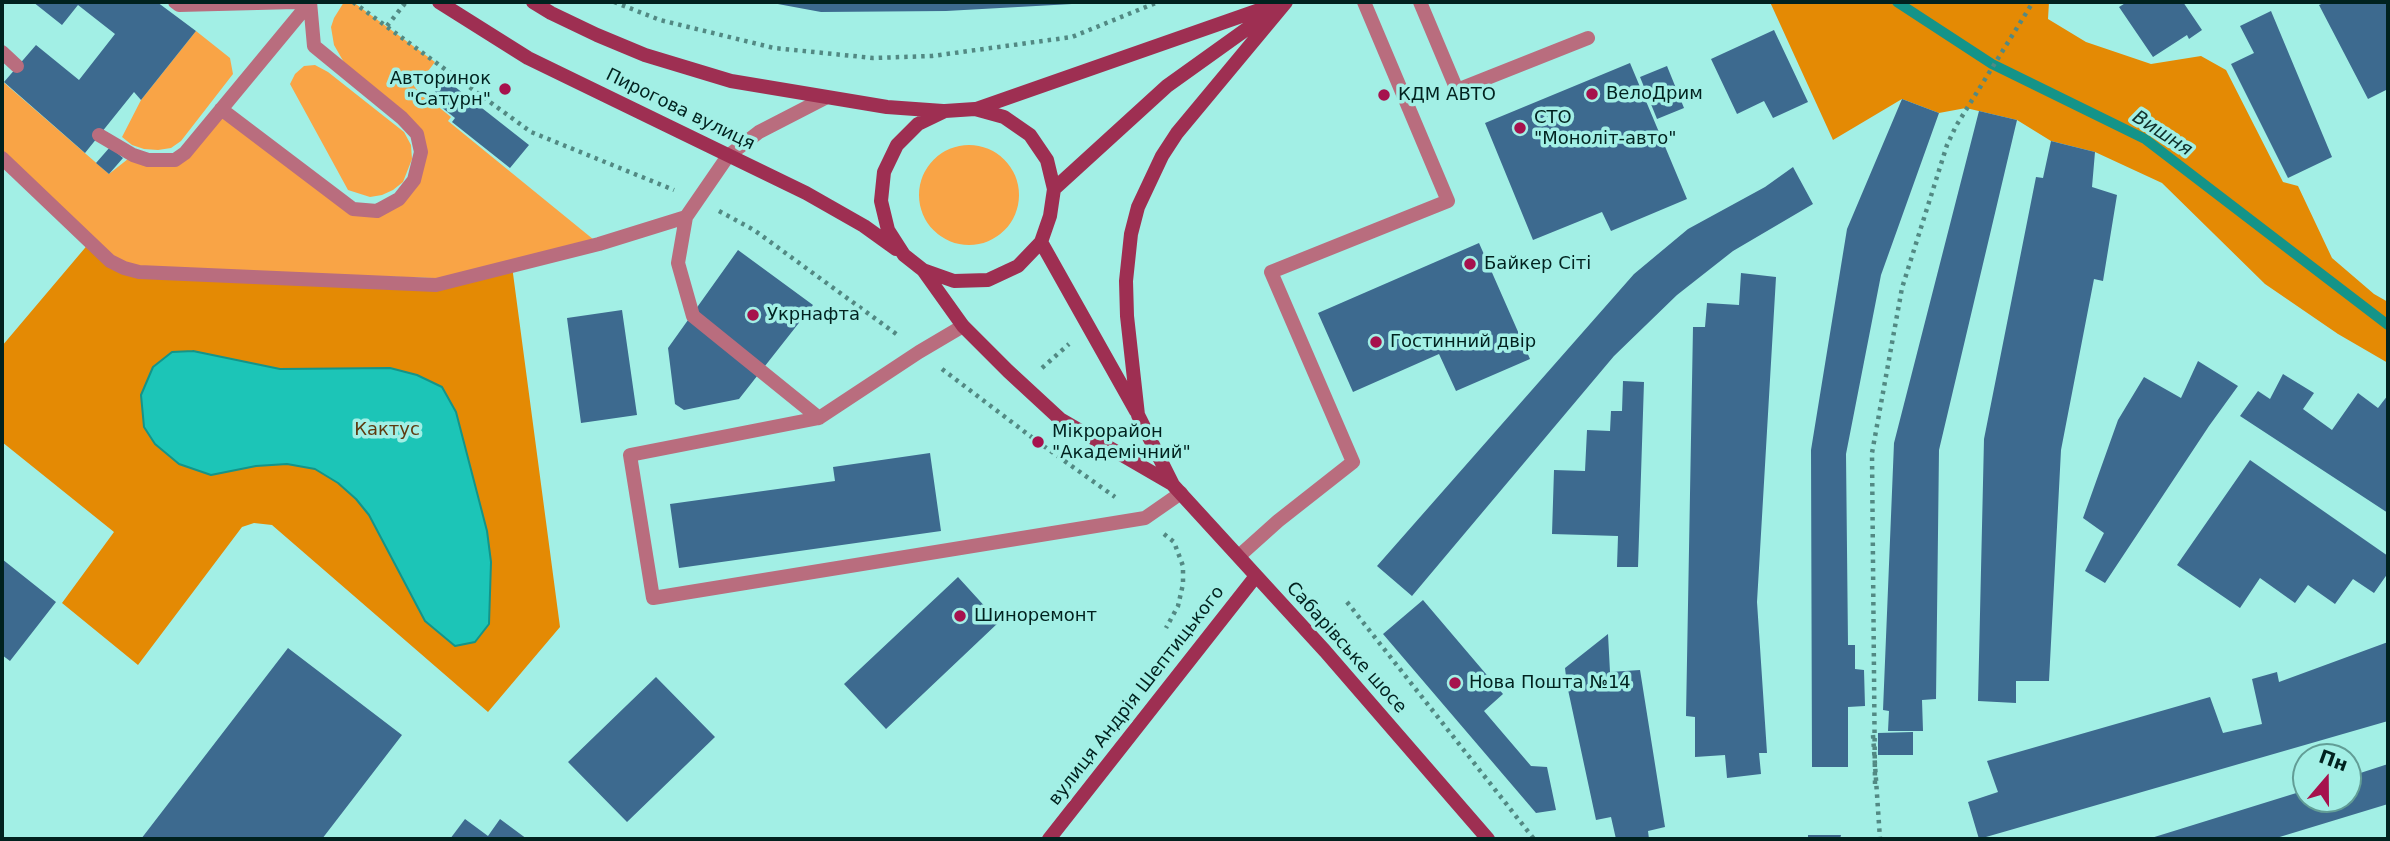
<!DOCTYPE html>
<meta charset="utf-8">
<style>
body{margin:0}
#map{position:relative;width:2390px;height:841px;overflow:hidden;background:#a2efe5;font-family:"DejaVu Sans",sans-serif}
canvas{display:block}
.frame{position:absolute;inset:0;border:4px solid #01221f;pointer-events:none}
.north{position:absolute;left:2292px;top:743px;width:70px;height:70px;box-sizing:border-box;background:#a2efe5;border:2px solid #629d96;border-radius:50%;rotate:20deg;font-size:19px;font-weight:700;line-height:28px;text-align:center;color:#01221f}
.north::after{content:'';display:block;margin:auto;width:24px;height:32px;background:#a6124d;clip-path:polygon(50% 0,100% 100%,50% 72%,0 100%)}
</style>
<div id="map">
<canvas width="2390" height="841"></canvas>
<div class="frame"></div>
<div class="north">Пн</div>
</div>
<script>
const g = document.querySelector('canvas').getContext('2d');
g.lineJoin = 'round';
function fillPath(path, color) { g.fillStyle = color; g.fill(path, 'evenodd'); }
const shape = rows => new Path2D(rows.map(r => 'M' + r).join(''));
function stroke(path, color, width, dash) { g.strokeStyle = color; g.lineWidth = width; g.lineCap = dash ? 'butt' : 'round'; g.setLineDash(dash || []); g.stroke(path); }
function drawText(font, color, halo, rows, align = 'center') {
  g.font = font + ' "DejaVu Sans",sans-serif'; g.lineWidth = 7; g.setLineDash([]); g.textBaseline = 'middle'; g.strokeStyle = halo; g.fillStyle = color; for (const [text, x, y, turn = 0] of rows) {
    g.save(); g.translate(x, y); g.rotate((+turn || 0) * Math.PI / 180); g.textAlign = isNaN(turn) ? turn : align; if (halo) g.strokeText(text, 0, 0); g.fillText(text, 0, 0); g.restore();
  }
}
fillPath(shape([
 [344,2,353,2,435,62,415,88,451,117,448,121,599,244,464,279,124,268,2,158,2,81,109,174,133,155,175,160,221,109,352,209,377,211,414,180,417,134,353,78,334,45,331,27,334,18],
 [196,31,230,58,233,74,181,141,171,148,158,150,144,149,132,145,122,137,141,100],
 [315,65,328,72,404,132,411,145,412,159,403,182,393,190,382,195,370,197,348,190,290,84,295,74,304,66],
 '919 195a50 50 0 1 1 100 0a50 50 0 1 1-100 0Z'
]), '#f9a446');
fillPath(shape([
 [1770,2,2049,2,2048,19,2086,42,2151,64,2201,56,2226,70,2283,182,2298,186,2332,258,2374,294,2388,302,2388,363,2338,334,2265,284,2162,183,2095,152,2051,141,2017,120,1966,108,1939,113,1902,99,1833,140],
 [90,242,124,268,436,285,512,266,560,627,488,712,272,525,254,523,242,527,138,665,62,603,114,532,2,442,2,346]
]), '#e48a04');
const water = shape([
 [193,351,280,369,390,368,417,375,442,387,456,412,487,531,491,562,489,624,475,642,455,646,425,621,369,515,356,499,338,483,315,469,287,464,256,466,211,475,179,464,155,444,144,427,141,395,153,367,172,352,193,351]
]);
fillPath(water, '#1cc5b7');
stroke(water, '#149489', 2);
stroke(shape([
 [1897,2,1992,64,2145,139,2388,325]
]), '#149489', 10);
fillPath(shape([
 [33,2,157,2,196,31,141,100,134,92,85,153,4,82,36,45,79,80,115,34,78,5,62,25],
 [767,2,1072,2,1072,4,946,11,821,12],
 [2127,2,2183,2,2202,30,2189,39,2187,35,2153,57,2119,7],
 [2326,2,2388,2,2388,89,2368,99,2319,5],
 [2271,11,2332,157,2288,178,2231,64,2254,53,2240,26],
 [1774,30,1808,102,1773,118,1764,101,1737,114,1711,59],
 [1630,63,1687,199,1611,231,1602,212,1533,240,1485,123],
 [1667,66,1684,108,1657,119,1640,77],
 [445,79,529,145,510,168,452,122,455,118,430,98],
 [1902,99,1939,113,1881,275,1846,454,1848,645,1855,645,1855,669,1864,670,1865,706,1848,707,1848,767,1812,767,1811,450,1847,229],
 [1979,111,2017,120,1939,450,1936,699,1922,700,1923,731,1888,731,1889,711,1883,710,1894,443],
 [2051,141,2095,152,2092,187,2117,195,2103,281,2094,279,2061,450,2049,681,2016,681,2016,703,1978,701,1984,439,2036,177,2043,178],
 [110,147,123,158,109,174,96,163],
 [1793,167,1813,204,1733,251,1677,295,1614,356,1412,596,1377,566,1634,274,1688,229,1765,187],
 [1479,243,1530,359,1456,391,1439,354,1353,392,1318,313],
 [738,250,813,305,739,399,684,410,675,404,668,348],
 [1741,273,1776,277,1757,602,1767,753,1759,753,1761,774,1727,778,1725,755,1695,757,1695,717,1686,716,1693,327,1705,327,1707,303,1739,305],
 [622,310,637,415,581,423,567,318],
 [2198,361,2238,386,2209,426,2105,583,2085,571,2104,533,2083,518,2118,420,2144,377,2181,398],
 [2283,374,2314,393,2303,409,2332,430,2358,393,2378,408,2388,395,2388,513,2240,416,2258,391,2270,399],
 [1623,381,1644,382,1638,567,1617,567,1618,536,1552,534,1554,470,1585,471,1587,430,1610,431,1611,411,1622,411],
 [930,453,941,531,679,568,670,504,835,481,833,467],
 [2250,460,2388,556,2388,573,2374,593,2353,579,2335,604,2308,585,2295,603,2260,578,2240,608,2177,565],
 [2,559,56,602,10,661,2,655],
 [958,577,999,622,886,729,844,684],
 [1423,600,1503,694,1484,711,1531,766,1547,767,1556,810,1536,813,1383,634],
 [1608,634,1610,672,1640,670,1665,827,1648,831,1649,839,1616,839,1611,817,1596,820,1567,685,1565,668],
 [2388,642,2388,721,1979,839,1968,802,1998,792,1987,761,2210,697,2223,733,2262,724,2252,679,2277,672,2279,682],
 [288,648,402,735,322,839,141,839],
 [656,677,715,737,627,822,568,762],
 [1913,732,1913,755,1878,755,1878,733],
 [2388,764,2388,804,2273,839,2148,839,2306,790,2306,799,2348,799,2348,777],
 [465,819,488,836,500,819,527,839,450,839],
 [1808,835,1841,835,1840,839,1808,839]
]), '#3d6a8f');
stroke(shape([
 [353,2,531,132,674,190],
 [614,2,660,20,774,48,873,58,932,56,1072,37,1158,2],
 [387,26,406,2],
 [719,211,754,230,899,336],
 [1042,368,1069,344],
 [942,369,1038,442,1115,497],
 [1164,534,1174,542,1183,566,1183,584,1178,606,1166,628],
 [1347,602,1534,839],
 [1875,784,1872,453,1902,288,1947,145,1956,126,2033,2]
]), '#528983', 4.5, [3.5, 5]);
stroke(shape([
 [175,2,179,5,296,2],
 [1420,2,1457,90,1588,38],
 [2,52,17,66],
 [825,98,759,132,728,156,686,217,678,263,693,316,819,418,919,352,963,326],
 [221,109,353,209,377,211,399,199,414,180,421,152,417,134,402,118,314,46,310,2],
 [99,135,133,155,148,160,175,160,185,153,310,2],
 [2,158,110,261,124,268,139,272,436,285,599,244,686,217],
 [819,418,630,455,653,598,1145,518,1181,493],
 [1239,556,1278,521,1353,462,1271,272,1448,201,1364,2]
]), '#b96d7e', 14);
stroke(shape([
 [439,2,528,58,806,193,864,226,896,249],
 [533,2,551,13,597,35,645,55,731,81,887,107,943,111],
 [1286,2,1177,133,1162,156,1138,207,1131,234,1126,281,1127,316,1138,415,1173,485,1325,651,1488,839],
 [976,109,1282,2],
 [1054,189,1167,86,1269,13],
 [1041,242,1136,411],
 [923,270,954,281,988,280,1018,266,1041,242,1050,216,1054,189,1047,160,1030,135,1004,117,975,109,945,111,918,124,897,145,884,172,881,201,888,230,904,255,923,270,963,326,1008,371,1060,419,1172,484],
 [1049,839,1256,576]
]), '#9e2f52', 14);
stroke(shape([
 [1873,735,1880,839]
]), '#528983', 4.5, [3.5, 5]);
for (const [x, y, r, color] of [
 [505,89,7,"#a6124d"],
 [1592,94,7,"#a6124d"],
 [1384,95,7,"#a6124d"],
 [1520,128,7,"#a6124d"],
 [1470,264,7,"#a6124d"],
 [753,315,7,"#a6124d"],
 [1376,342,7,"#a6124d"],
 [1038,442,7,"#a6124d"],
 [960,616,7,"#a6124d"],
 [1455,683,7,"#a6124d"]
]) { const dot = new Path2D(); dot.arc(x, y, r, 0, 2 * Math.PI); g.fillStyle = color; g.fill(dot); stroke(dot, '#a2efe5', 2.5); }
drawText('18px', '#01221f', '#a2efe5', [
 ["Авторинок",491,79,"right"],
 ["\"Сатурн\"",491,100,"right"],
 ["ВелоДрим",1606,94],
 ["КДМ АВТО",1398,95],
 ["СТО",1534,118],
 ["\"Моноліт-авто\"",1534,139],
 ["Байкер Сіті",1484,264],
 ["Укрнафта",767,315],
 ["Гостинний двір",1390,342],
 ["Мікрорайон",1052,432],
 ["\"Академічний\"",1052,453],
 ["Шиноремонт",974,616],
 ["Нова Пошта №14",1469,683]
], 'left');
drawText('18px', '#01221f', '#a2efe5', [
 ["Пирогова вулиця",680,110,26],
 ["Сабарівське шосе",1346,648,48],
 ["вулиця Андрія Шептицького",1137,696,-52]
]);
drawText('18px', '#5e3a0f', '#a2efe5', [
 ["Кактус",387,430]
]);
drawText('italic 19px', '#0f2f2b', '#a2efe5', [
 ["Вишня",2162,134,33]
]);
</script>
